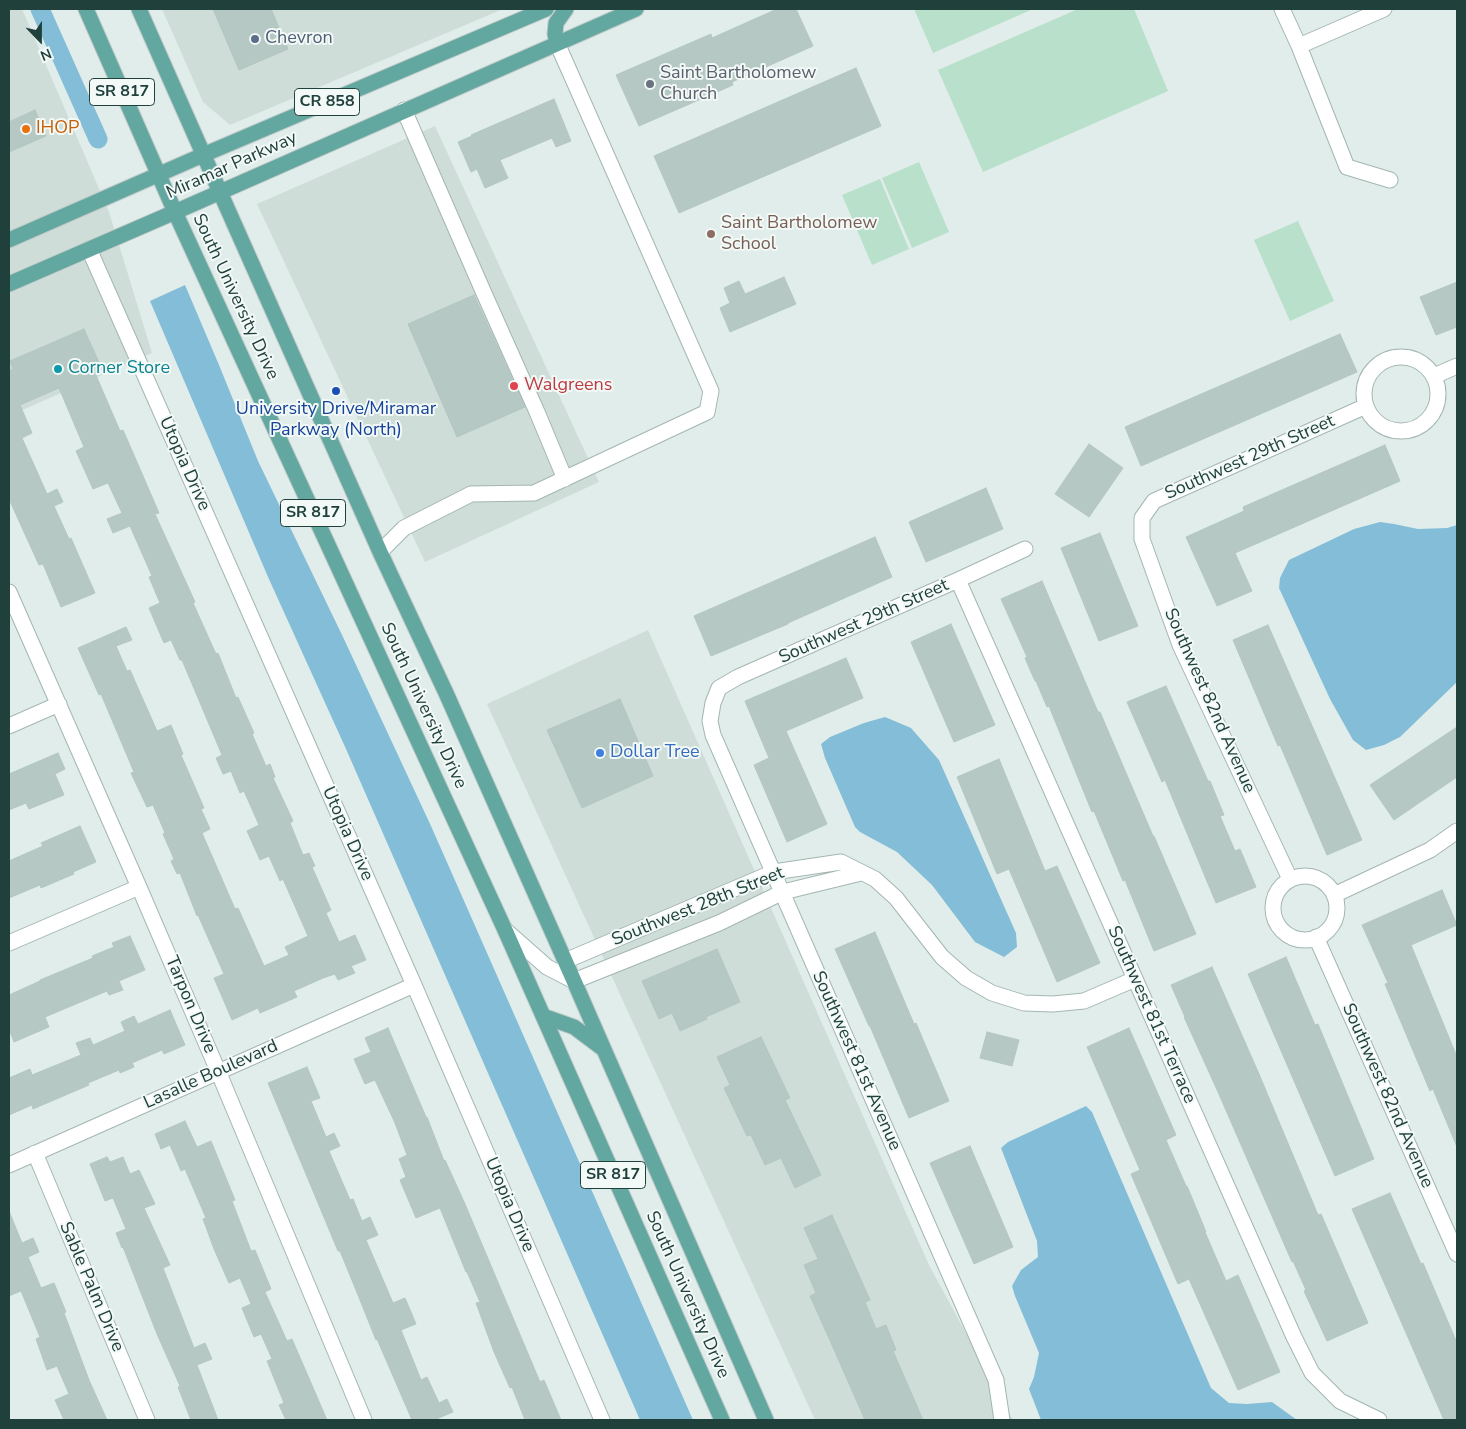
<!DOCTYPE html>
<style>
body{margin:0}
#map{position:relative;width:1466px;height:1429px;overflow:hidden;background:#e1edea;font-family:"Nunito Sans",sans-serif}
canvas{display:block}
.frame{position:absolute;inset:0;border:10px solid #20403c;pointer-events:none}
.north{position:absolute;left:15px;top:15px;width:50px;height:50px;-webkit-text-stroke:4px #f2f9f7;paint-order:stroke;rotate:158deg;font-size:14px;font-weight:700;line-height:20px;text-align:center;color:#20403c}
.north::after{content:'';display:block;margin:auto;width:18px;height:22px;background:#20403c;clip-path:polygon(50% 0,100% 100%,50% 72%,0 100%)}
</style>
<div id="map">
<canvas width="1466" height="1429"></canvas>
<div class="frame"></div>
<div class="north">N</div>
</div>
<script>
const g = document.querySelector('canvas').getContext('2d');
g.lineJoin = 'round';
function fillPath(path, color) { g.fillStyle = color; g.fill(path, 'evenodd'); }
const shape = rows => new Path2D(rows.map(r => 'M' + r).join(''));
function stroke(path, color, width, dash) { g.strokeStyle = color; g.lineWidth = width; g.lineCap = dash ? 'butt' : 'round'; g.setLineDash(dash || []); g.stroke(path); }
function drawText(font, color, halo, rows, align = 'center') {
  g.font = font + ' "Nunito Sans",sans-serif'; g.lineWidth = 4; g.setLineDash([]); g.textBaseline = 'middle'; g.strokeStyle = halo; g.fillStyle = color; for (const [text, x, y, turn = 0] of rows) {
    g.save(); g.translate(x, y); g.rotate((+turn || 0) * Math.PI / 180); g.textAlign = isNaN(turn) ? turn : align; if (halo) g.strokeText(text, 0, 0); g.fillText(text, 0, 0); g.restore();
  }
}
fillPath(shape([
 [9,9,22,9,109,212,152,353,9,416],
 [162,9,503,9,230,125,203,102],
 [435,126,599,482,425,562,257,204],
 [648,630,929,1265,1013,1420,815,1420,487,704]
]), '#cfddd9');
fillPath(shape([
 [914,9,1033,9,933,53],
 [1078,9,1134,9,1168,91,983,172,938,70],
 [919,162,949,232,912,248,882,178],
 [880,179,909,249,872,265,842,195],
 [1298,221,1334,301,1290,321,1254,240]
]), '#b8e0ca');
fillPath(shape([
 [185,285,219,365,258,461,343,637,431,826,693,1420,640,1420,346,749,268,577,150,301],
 [1380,522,1394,524,1418,529,1447,528,1457,525,1457,682,1400,737,1384,745,1366,750,1353,740,1330,699,1279,588,1280,578,1289,560,1354,529],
 [885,717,911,728,939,760,1016,933,1017,947,1004,957,975,942,932,885,897,852,860,832,855,827,825,758,821,744,830,737,864,723],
 [1086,1106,1092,1112,1211,1388,1229,1403,1247,1404,1272,1402,1297,1420,1041,1420,1029,1389,1034,1377,1039,1353,1015,1296,1012,1286,1021,1270,1038,1257,1037,1241,1001,1148,1008,1142]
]), '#84bdd7');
stroke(shape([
 [40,9,98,139]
]), '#84bdd7', 19);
const building = shape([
 [213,9,271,9,288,49,239,70,213,9],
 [777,9,796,9,813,46,732,82,733,85,639,126,616,75,711,34,712,38,777,9],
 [856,68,881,126,679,213,654,156,856,68],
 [554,99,571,141,556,147,552,138,500,160,508,178,485,188,477,169,471,172,458,142,472,136,471,135,554,99],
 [35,110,46,136,9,152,9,122,35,110],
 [784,277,796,304,730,332,720,308,730,303,724,288,739,281,745,294,784,277],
 [1457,282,1457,327,1436,335,1420,297,1457,282],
 [474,295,525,407,457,437,408,324,474,295],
 [84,329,102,369,95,373,120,431,123,430,140,469,159,513,155,514,195,602,193,603,216,654,218,653,236,698,238,697,254,733,252,734,266,766,270,764,275,777,273,778,293,821,290,823,303,855,309,853,315,866,312,867,331,910,326,913,339,942,355,935,366,960,351,966,355,973,338,980,335,974,323,978,294,991,297,997,260,1013,258,1008,232,1020,214,978,224,974,198,915,197,916,180,873,177,874,171,861,174,859,163,834,165,833,153,805,147,807,137,786,131,773,134,772,101,694,99,695,78,648,126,627,132,640,116,646,127,671,130,670,157,731,171,725,183,754,181,755,204,808,201,809,210,829,202,833,235,909,238,908,264,966,289,955,285,947,308,936,283,879,280,881,269,856,260,860,247,831,259,825,244,791,240,793,231,771,223,774,216,758,222,755,182,660,180,660,171,640,164,643,149,608,160,603,149,577,152,576,130,526,113,533,107,519,122,513,108,483,93,489,76,451,84,447,59,388,20,405,32,433,22,438,47,494,57,489,63,502,54,506,69,539,71,538,95,593,61,607,43,564,39,565,9,499,9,371,13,369,10,361,84,329],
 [1340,334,1357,372,1141,466,1125,427,1340,334],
 [1089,444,1123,468,1089,517,1055,494,1089,444],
 [1385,445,1400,481,1235,553,1252,591,1217,606,1186,537,1244,511,1243,507,1385,445],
 [986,488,1003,529,926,562,909,522,986,488],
 [1100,533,1138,626,1099,641,1061,548,1100,533],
 [875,537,892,577,788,623,788,624,711,656,694,616,875,537],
 [1042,581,1098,712,1100,712,1153,836,1154,836,1196,934,1154,951,1125,880,1123,881,1094,811,1092,812,1081,785,1049,706,1047,707,1036,681,1035,681,1025,658,1027,657,1001,599,1042,581],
 [951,624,995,725,954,742,911,642,951,624],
 [1268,625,1362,840,1327,855,1280,745,1278,746,1233,640,1268,625],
 [846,658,863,698,786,731,827,824,787,842,754,765,769,758,745,701,846,658],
 [1166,686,1208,781,1210,781,1224,815,1220,816,1235,851,1240,849,1256,887,1216,903,1165,780,1162,782,1127,702,1166,686],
 [620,699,653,776,582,808,547,730,620,699],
 [1457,727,1457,777,1394,820,1370,785,1457,727],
 [58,753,65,769,55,774,64,795,29,809,26,803,9,810,9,774,58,753],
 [999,759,1045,871,1057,866,1100,963,1057,982,1009,869,997,874,957,777,999,759],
 [80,826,96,862,73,872,74,874,41,888,40,885,9,898,9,861,43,846,41,843,80,826],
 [1442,890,1457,925,1411,945,1457,1057,1457,1147,1433,1089,1430,1091,1385,984,1388,983,1362,925,1442,890],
 [875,932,914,1024,916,1023,949,1101,909,1118,870,1026,869,1026,835,949,875,932],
 [130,936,145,970,119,981,123,990,109,995,107,991,45,1017,49,1027,14,1042,9,1029,9,995,40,981,40,980,93,958,92,956,114,947,112,943,130,936],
 [717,949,740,1002,706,1017,707,1019,680,1031,672,1013,659,1019,642,981,717,949],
 [1286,957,1315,1025,1318,1024,1374,1159,1335,1176,1248,974,1286,957],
 [1212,967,1259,1074,1318,1215,1321,1214,1368,1323,1327,1341,1304,1291,1306,1290,1293,1261,1292,1262,1218,1092,1184,1017,1185,1017,1171,985,1212,967],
 [170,1010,185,1045,164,1054,162,1050,132,1063,134,1067,120,1073,119,1070,88,1083,89,1085,33,1109,32,1105,9,1115,9,1078,30,1069,32,1075,81,1055,76,1043,90,1038,93,1045,125,1031,121,1022,134,1016,138,1024,170,1010],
 [388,1028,426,1117,427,1117,444,1161,445,1160,465,1204,540,1382,544,1380,561,1420,525,1420,512,1387,510,1388,494,1352,476,1303,480,1302,467,1272,466,1272,440,1208,416,1218,400,1180,406,1177,399,1159,407,1155,395,1123,375,1080,365,1084,354,1059,371,1052,365,1038,388,1028],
 [1129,1028,1176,1135,1166,1140,1186,1186,1187,1186,1197,1210,1206,1232,1205,1232,1226,1281,1238,1275,1280,1372,1238,1390,1189,1279,1178,1284,1131,1174,1140,1170,1087,1047,1129,1028],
 [987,1032,1019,1040,1012,1066,980,1058,987,1032],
 [761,1037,790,1098,785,1100,821,1175,795,1188,781,1158,765,1165,751,1135,747,1136,724,1088,730,1085,717,1057,761,1037],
 [307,1067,320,1098,311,1101,326,1137,334,1133,340,1146,329,1151,350,1200,353,1199,362,1221,370,1217,378,1235,366,1240,393,1303,405,1298,416,1324,401,1330,421,1380,427,1377,439,1403,447,1399,453,1412,434,1420,412,1420,377,1339,376,1340,358,1295,340,1251,338,1251,268,1083,307,1067],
 [185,1121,197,1147,211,1141,235,1200,232,1201,251,1251,255,1250,271,1289,265,1292,287,1341,292,1339,327,1420,286,1420,279,1405,284,1403,267,1361,272,1359,261,1334,254,1337,242,1308,251,1304,240,1278,229,1283,214,1249,203,1219,206,1218,185,1169,181,1171,170,1145,161,1149,155,1134,185,1121],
 [970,1146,1013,1247,974,1264,930,1163,970,1146],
 [107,1157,110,1162,123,1157,130,1174,139,1170,155,1204,144,1208,170,1265,163,1268,194,1348,205,1343,212,1359,197,1365,218,1420,191,1420,178,1387,180,1386,157,1334,123,1247,122,1248,116,1233,126,1229,113,1198,105,1201,90,1164,107,1157],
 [1390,1193,1421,1264,1423,1263,1457,1343,1457,1420,1444,1420,1352,1209,1390,1193],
 [9,1211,22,1243,33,1238,39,1252,28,1257,41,1288,54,1283,66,1312,64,1313,89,1380,107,1420,64,1420,55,1400,69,1394,57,1366,47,1370,36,1339,40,1337,21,1291,9,1296,9,1211],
 [832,1215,870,1300,865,1302,876,1329,886,1325,896,1350,893,1351,923,1420,865,1420,832,1345,810,1296,816,1293,804,1265,818,1259,804,1228,832,1215]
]);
fillPath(building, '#b6c8c3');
stroke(building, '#b3c7c2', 1);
const minor = shape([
 [1282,9,1299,46,1347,167,1390,180],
 [1299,46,1384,9],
 [404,110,483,291,537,412,565,479],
 [89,249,414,985,602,1420],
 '1364 394a37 37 0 1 1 74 0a37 37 0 1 1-74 0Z',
 [1434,376,1457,366],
 [380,552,404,528,471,494,534,493,707,412,711,391,557,43],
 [958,580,1294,1337,1312,1373,1340,1401,1379,1420],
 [9,592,139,887,218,1071,364,1420],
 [9,726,59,704],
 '1273 908a32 32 0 1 1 64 0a32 32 0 1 1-64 0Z',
 [1290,879,1180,645,1142,539,1142,518,1154,501,1366,406],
 [1334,895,1430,850,1457,831],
 [505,930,547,967,574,981,719,923,783,892,861,873],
 [1316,937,1457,1254],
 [9,943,139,887],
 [565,961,774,872,841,862,875,879,896,898,942,957,966,978,992,993,1024,1003,1053,1004,1084,1001,1135,979],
 [35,1153,147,1420],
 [9,1165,414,985],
 [1002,1420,996,1380,713,735,710,721,713,703,719,688,738,677,958,580,1025,549]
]);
const major = shape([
 [86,9,175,212,505,930,722,1420],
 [139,9,220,192,380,552,446,693,574,981,766,1420],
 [557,43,555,34,556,23,566,9],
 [9,240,203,155,546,9],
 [9,284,175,212,636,9],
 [543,1016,574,1027,602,1048]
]);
stroke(minor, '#a3b6b2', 17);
stroke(major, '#c1cac8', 17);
stroke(minor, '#fff', 15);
stroke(major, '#62a7a0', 15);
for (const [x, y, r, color] of [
 [255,39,5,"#5c6f8a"],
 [650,84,5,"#6b7280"],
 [26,129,5,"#e8710a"],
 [711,234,5,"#8d6e63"],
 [58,369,5,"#0f9aa8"],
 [514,386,5,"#e0444e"],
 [336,391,5,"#1a4fb4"],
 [600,753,5,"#3f7fe0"]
]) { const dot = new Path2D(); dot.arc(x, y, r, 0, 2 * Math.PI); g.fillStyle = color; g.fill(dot); stroke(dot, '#f2f9f7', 2); }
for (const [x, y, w] of [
 [122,92,65],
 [327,102,65],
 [313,513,65],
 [613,1175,65]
]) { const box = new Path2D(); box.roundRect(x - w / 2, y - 13.5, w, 27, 4); g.fillStyle = '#f2f9f7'; g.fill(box); stroke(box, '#20403c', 1); }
drawText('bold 16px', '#20403c', null, [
 ["SR 817",122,92],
 ["CR 858",327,102],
 ["SR 817",313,513],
 ["SR 817",613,1175]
]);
drawText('18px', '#4e5e75', '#f2f9f7', [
 ["Chevron",265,39]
], 'left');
drawText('18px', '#5b616d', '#f2f9f7', [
 ["Saint Bartholomew",660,74],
 ["Church",660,95]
], 'left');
drawText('18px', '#c56008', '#f2f9f7', [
 ["IHOP",36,129]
], 'left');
drawText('18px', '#20403c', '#f2f9f7', [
 ["Miramar Parkway",232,166,-24],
 ["South University Drive",235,297,65],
 ["Southwest 29th Street",1250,458,-24],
 ["Utopia Drive",184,464,66],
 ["Southwest 29th Street",864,622,-24],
 ["Southwest 82nd Avenue",1209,701,66],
 ["South University Drive",423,706,65],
 ["Utopia Drive",347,834,66],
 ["Southwest 28th Street",698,907,-22],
 ["Tarpon Drive",190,1005,67],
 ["Southwest 81st Terrace",1151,1015,66],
 ["Southwest 81st Avenue",856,1061,66],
 ["Lasalle Boulevard",211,1075,-24],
 ["Southwest 82nd Avenue",1387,1096,66],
 ["Utopia Drive",509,1205,67],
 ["Sable Palm Drive",91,1287,67],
 ["South University Drive",687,1295,66]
]);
drawText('18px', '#785e54', '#f2f9f7', [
 ["Saint Bartholomew",721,224],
 ["School",721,245]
], 'left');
drawText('18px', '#0d838f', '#f2f9f7', [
 ["Corner Store",68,369]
], 'left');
drawText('18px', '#be3a42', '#f2f9f7', [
 ["Walgreens",524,386]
], 'left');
drawText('18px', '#164399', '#f2f9f7', [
 ["University Drive/Miramar",336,410],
 ["Parkway (North)",336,431]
]);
drawText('18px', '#366cbe', '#f2f9f7', [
 ["Dollar Tree",610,753]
], 'left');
</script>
